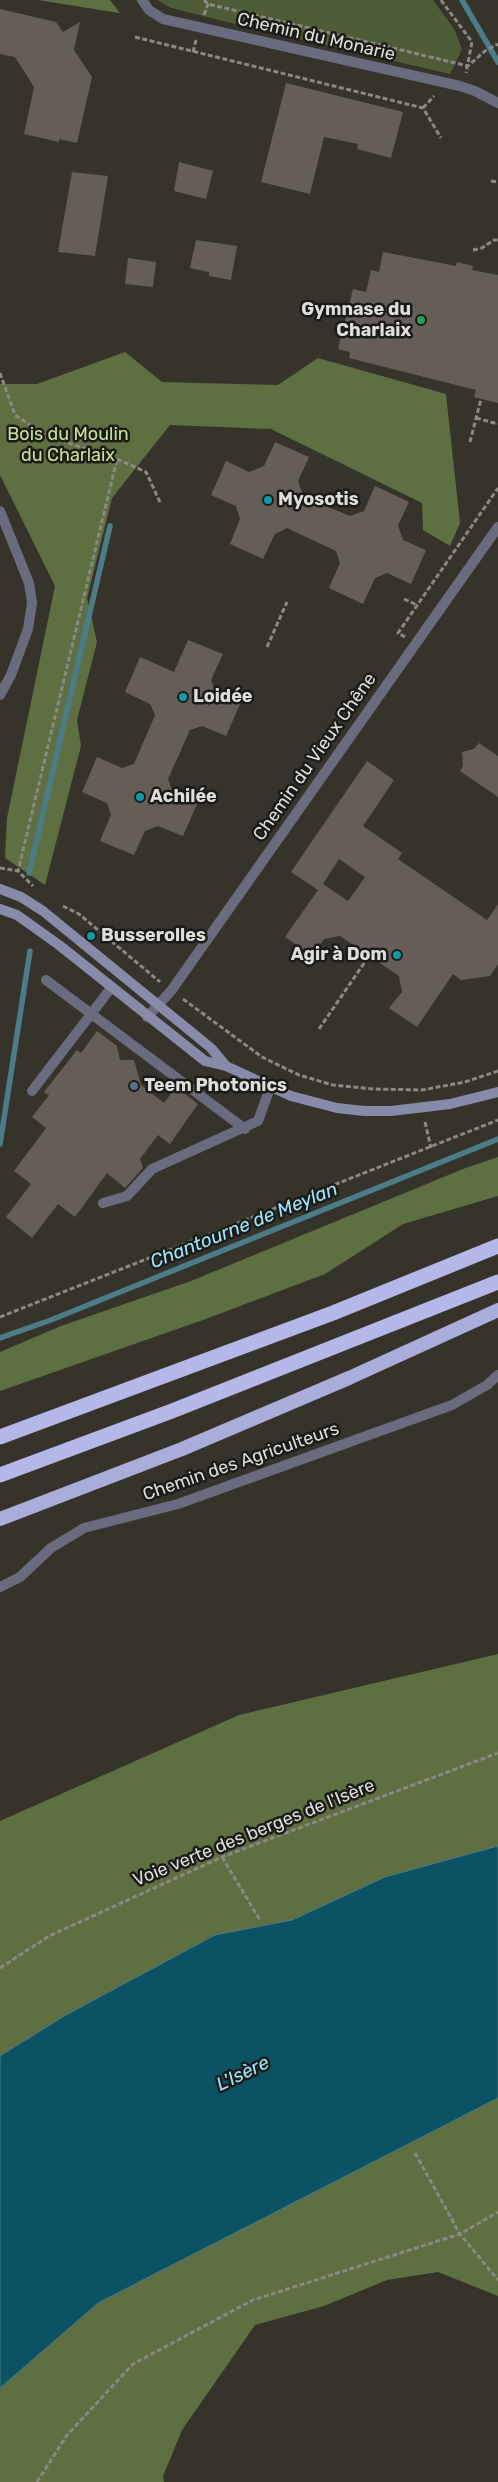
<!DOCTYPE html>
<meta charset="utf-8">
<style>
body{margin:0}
canvas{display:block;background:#35332a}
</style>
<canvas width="498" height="2482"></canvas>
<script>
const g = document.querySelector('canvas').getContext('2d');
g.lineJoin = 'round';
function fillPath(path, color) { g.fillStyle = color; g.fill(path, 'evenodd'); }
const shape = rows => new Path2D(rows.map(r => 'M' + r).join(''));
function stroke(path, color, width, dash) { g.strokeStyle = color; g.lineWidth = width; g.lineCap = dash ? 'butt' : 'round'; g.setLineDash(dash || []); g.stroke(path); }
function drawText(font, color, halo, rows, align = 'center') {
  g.font = font + ' Rubik,sans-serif'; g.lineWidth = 5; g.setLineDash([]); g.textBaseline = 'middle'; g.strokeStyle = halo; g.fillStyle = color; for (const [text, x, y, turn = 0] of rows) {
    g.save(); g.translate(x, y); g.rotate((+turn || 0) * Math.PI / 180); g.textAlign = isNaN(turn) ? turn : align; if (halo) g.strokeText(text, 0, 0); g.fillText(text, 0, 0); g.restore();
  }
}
fillPath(shape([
 [157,0,433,0,454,29,462,49,450,74,227,22,171,8]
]), '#4e5d37');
fillPath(shape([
 [38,0,110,0,120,13,119,13],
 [125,352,162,382,278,385,318,358,446,394,460,523,450,546,423,530,422,503,271,429,170,425,112,498,87,598,97,642,77,720,81,746,45,885,5,858,7,818,55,586,0,475,0,384,37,384],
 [498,1157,498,1196,403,1224,325,1274,203,1320,0,1391,0,1352,61,1326,191,1281,463,1169],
 [498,1654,498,1846,385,1877,293,1920,215,1935,66,2015,0,2056,0,1821,239,1715],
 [498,2098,498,2296,438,2272,387,2280,324,2306,255,2325,182,2430,163,2476,164,2482,0,2482,0,2388,98,2303]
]), '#5e6f42');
const water = shape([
 [498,1846,498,2098,98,2303,0,2388,0,2056,66,2015,215,1935,292,1920,385,1877,498,1846]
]);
fillPath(water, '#0b5264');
stroke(water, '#4b7c87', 1);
stroke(shape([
 [462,0,498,62],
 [29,873,110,526],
 [0,1144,30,951],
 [0,1338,51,1320,498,1139]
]), '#4b7c87', 5.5);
fillPath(shape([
 [0,9,56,22,63,32,80,22,74,50,92,77,77,143,59,139,59,142,24,134,34,87,15,57,0,54],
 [286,83,403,112,391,158,357,149,358,144,324,137,310,194,261,182],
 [179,162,213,171,206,199,174,191],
 [72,172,108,176,95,256,58,252],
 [196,240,237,246,231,280,209,276,209,272,190,268],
 [383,252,456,266,457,262,473,266,472,270,498,275,498,403,474,397,476,390,349,358,350,352,338,349,353,289,366,292,371,270,379,272],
 [128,258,156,262,153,287,125,284],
 [275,442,309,457,298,481,303,495,326,506,350,516,364,511,375,486,409,502,398,525,403,540,426,550,411,584,387,573,375,578,363,604,329,588,340,563,336,551,287,528,275,534,263,559,230,544,240,519,236,506,211,495,226,461,249,472,264,466],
 [188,640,223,654,211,680,216,692,241,702,226,736,202,726,190,730,168,779,172,791,198,802,183,836,158,826,145,831,134,855,100,841,111,815,107,803,82,792,97,757,122,768,134,764,155,715,150,704,125,692,140,657,174,672],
 [479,743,498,756,498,797,460,771,463,766,462,752,474,749],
 [367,761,394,780,363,826,402,853,398,859,487,920,498,904,498,964,490,976,461,980,453,974,417,1027,389,1008,402,992,399,976,340,936,324,939,312,955,285,937,318,890,291,872],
 [339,859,365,877,348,901,323,884],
 [97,1031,117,1046,120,1060,134,1060,141,1085,164,1103,176,1087,198,1104,170,1144,158,1135,140,1159,143,1168,125,1188,107,1173,75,1217,58,1204,32,1238,6,1217,31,1184,14,1171,46,1128,32,1117,49,1095,44,1092,77,1050,81,1053]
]), '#655e56');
stroke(shape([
 [204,0,208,4,468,66,485,51,498,44],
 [441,0,472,42,466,73],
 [204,15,208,4],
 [135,37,423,108,441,138],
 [193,52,196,40],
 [423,108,434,96],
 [491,181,498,182],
 [473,250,482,248,494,240,498,240],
 [0,373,15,415,47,436,117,459,18,871],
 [476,418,498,424],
 [470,442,481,399],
 [117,459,146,472,160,502],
 [404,599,417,605],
 [405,637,398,633,498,488],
 [267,647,287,602],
 [0,868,18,871,33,886],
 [63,906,79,914,160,982],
 [183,999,262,1057,299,1075,333,1085,373,1089,422,1090,465,1082,498,1071],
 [319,1029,369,956],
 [425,1122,431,1148],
 [0,1317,498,1120],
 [222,1857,260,1920],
 [0,1968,49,1936,222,1857,498,1753],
 [415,2153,460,2234,498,2280],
 [37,2482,67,2435,133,2364,253,2300,460,2234,498,2212]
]), '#8a8982', 3, [5, 2.5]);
stroke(shape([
 [0,511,29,583,32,603,28,629,11,675,0,695],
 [46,980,245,1129],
 [32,1091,111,988],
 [103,1203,127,1196,152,1169,258,1121,270,1088]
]), '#6a6b7f', 10);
stroke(shape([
 [142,0,149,10,163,19,460,86,475,91,498,103],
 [147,1017,171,991,498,527],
 [0,1587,20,1577,51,1548,84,1528,178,1504,452,1405,487,1385,498,1375]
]), '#6a6b7f', 10);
stroke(shape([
 [0,889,21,897,43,911,211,1048,226,1066],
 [0,909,17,915,59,945,205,1061,226,1066,291,1096,337,1108,364,1111,391,1111,450,1104,498,1092]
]), '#888aaa', 10);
stroke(shape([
 [0,1519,182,1449,349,1378,498,1310]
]), '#aaacda', 14);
stroke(shape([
 [0,1437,333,1313,498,1246],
 [0,1475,172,1411,498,1282]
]), '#b5b7e8', 15);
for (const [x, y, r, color] of [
 [421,320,5,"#2e9e5b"],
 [268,500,5,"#0f9aa8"],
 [183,697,5,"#0f9aa8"],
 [140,797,5,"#0f9aa8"],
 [91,936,5,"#0f9aa8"],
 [397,955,5,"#0f9aa8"],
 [134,1086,5,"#5c6f8a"]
]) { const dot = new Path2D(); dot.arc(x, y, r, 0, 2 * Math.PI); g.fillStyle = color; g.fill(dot); stroke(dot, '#1b1b17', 2); }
drawText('18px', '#dfded9', '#1b1b17', [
 ["Chemin du Monarie",316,37,13],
 ["Chemin du Vieux Chêne",315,757,-55],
 ["Chemin des Agriculteurs",241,1462,-19],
 ["Voie verte des berges de l'Isère",254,1833,-22]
]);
drawText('bold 18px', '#dfded9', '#1b1b17', [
 ["Gymnase du",411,310,"right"],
 ["Charlaix",411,331,"right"],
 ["Myosotis",278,500],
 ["Loidée",193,697],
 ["Achilée",150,797],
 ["Busserolles",101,936],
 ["Agir à Dom",387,955,"right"],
 ["Teem Photonics",144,1086]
], 'left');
drawText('18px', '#c5e39a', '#1b1b17', [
 ["Bois du Moulin",68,435],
 ["du Charlaix",68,456]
]);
drawText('italic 19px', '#9ce5fd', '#1b1b17', [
 ["Chantourne de Meylan",244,1226,-22],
 ["L'Isère",243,2074,-26]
]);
</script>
